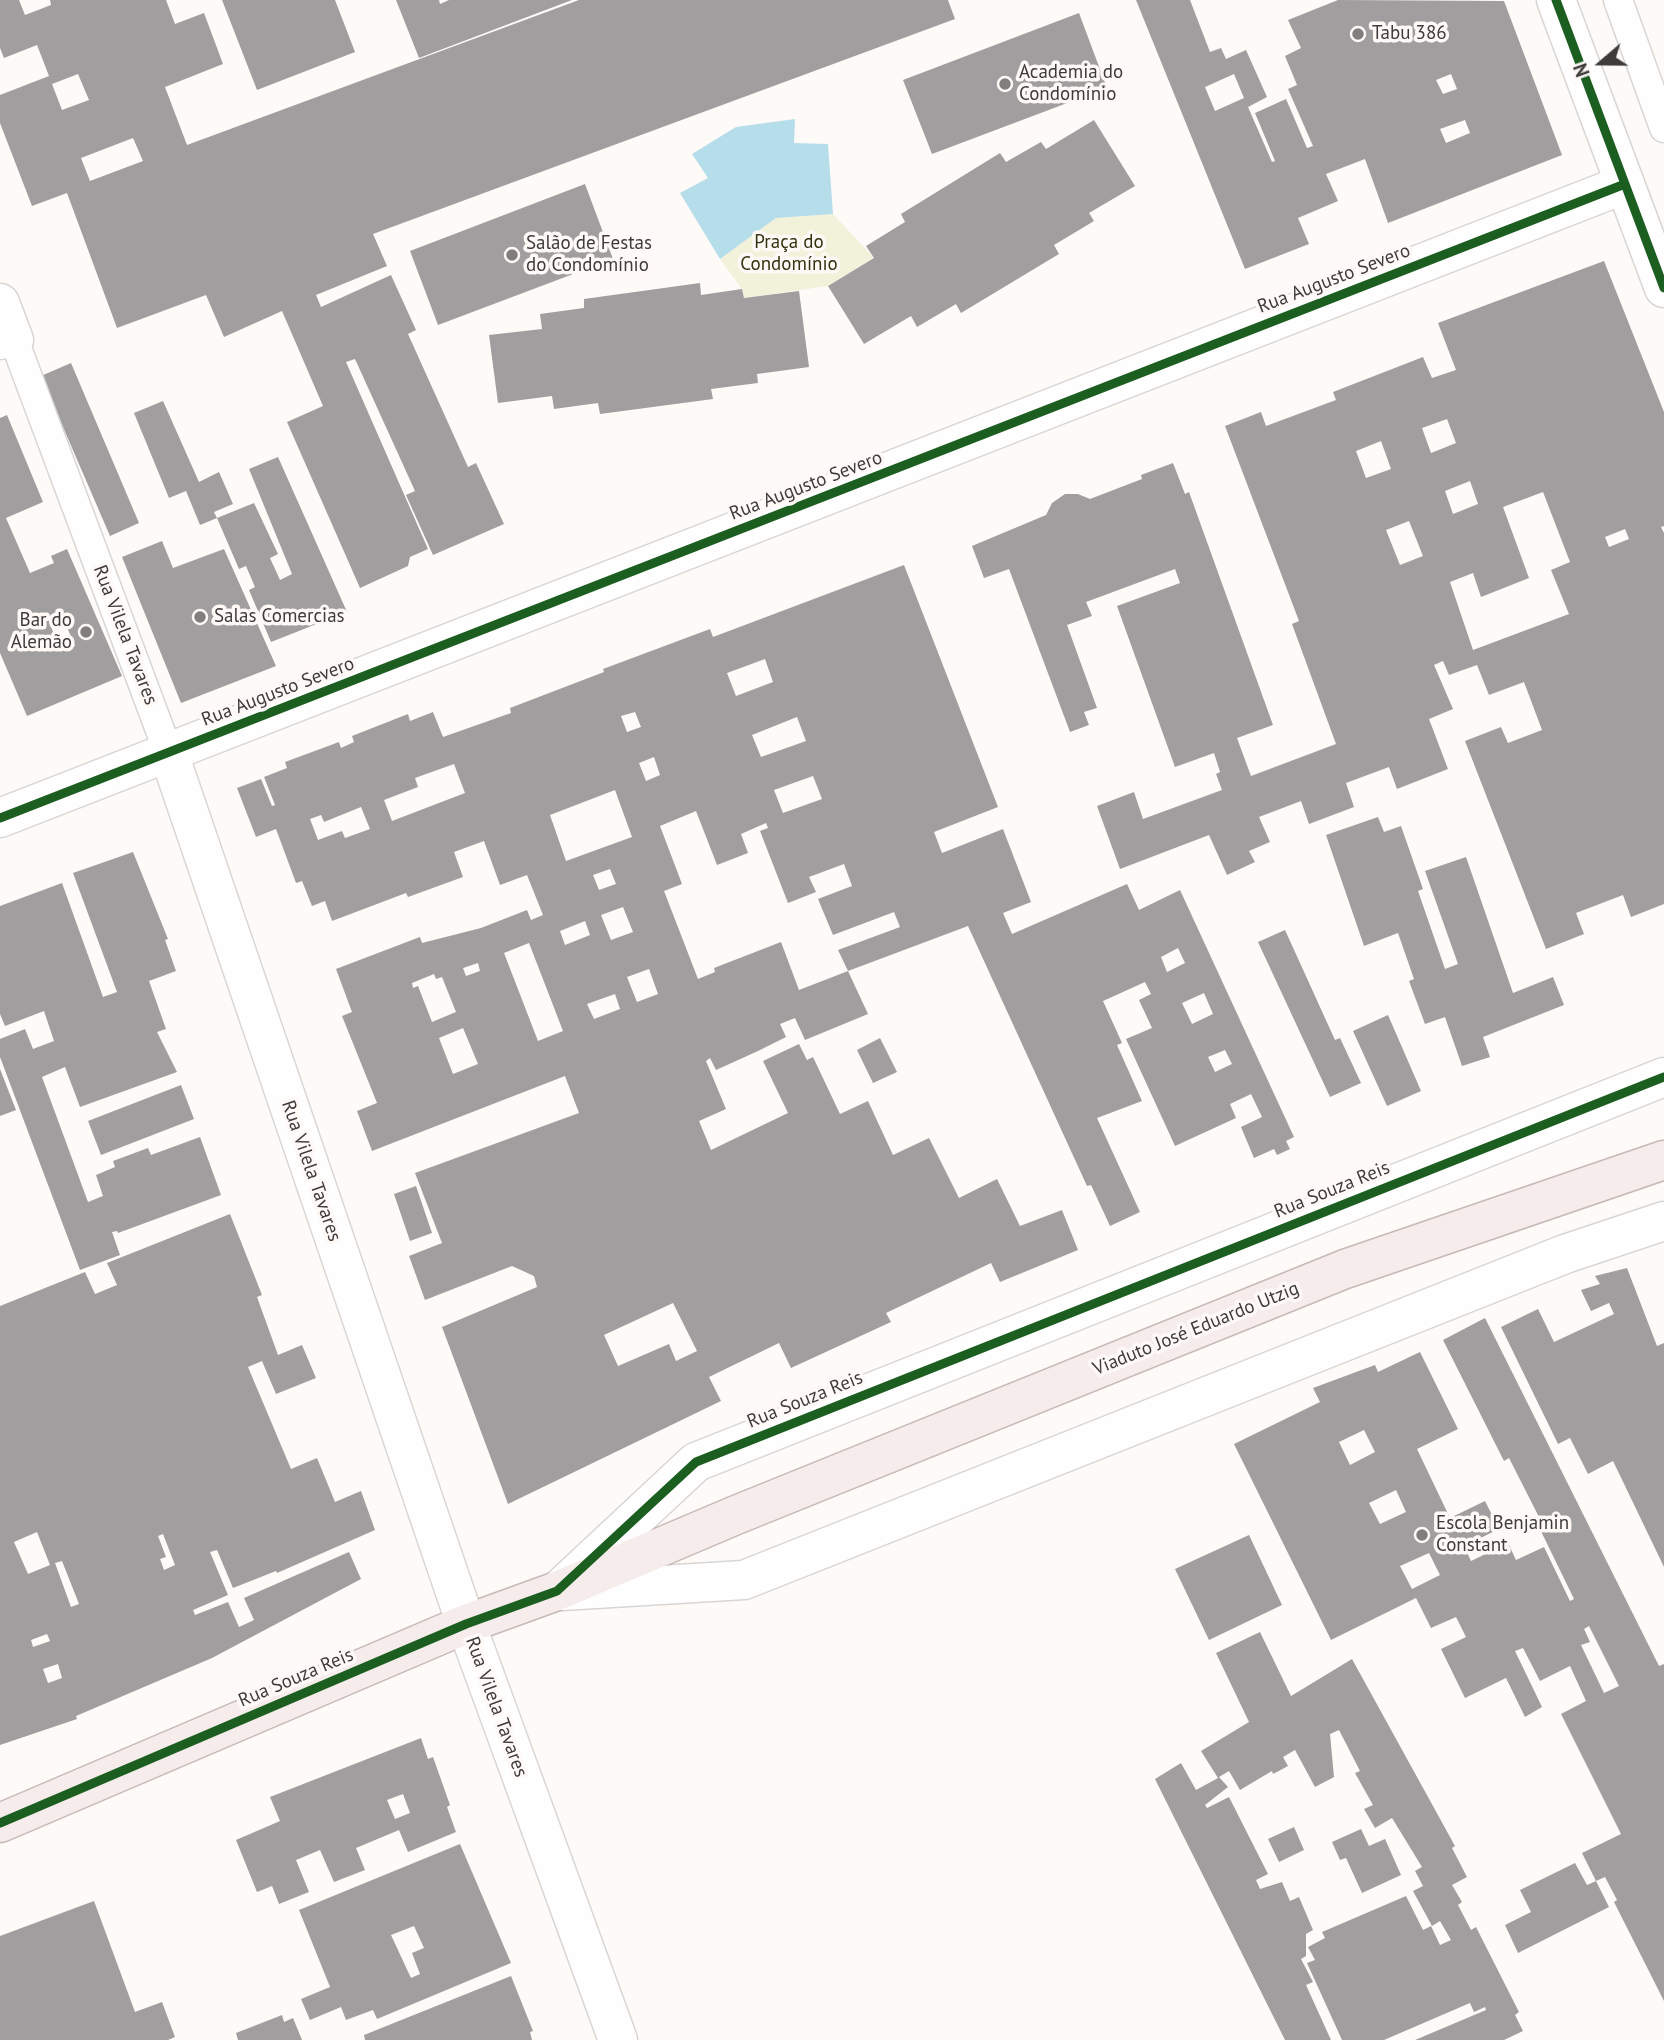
<!DOCTYPE html>
<meta charset="utf-8">
<style>
body{margin:0}
#map{position:relative;width:1664px;height:2040px;overflow:hidden;background:#fdfaf8;font-family:"PT Sans",sans-serif}
canvas{display:block}
.north{position:absolute;left:1566px;top:28px;width:70px;height:70px;-webkit-text-stroke:5px #fef9f7;paint-order:stroke;rotate:250deg;font-size:19px;font-weight:700;line-height:28px;text-align:center;color:#3e3c3b}
.north::after{content:'';display:block;margin:auto;width:24px;height:32px;background:#3e3c3b;clip-path:polygon(50% 0,100% 100%,50% 72%,0 100%)}
</style>
<div id="map">
<canvas width="1664" height="2040"></canvas>
<div class="north">N</div>
</div>
<script>
const g = document.querySelector('canvas').getContext('2d');
g.lineJoin = 'round';
function fillPath(path, color) { g.fillStyle = color; g.fill(path, 'evenodd'); }
const shape = rows => new Path2D(rows.map(r => 'M' + r).join(''));
function stroke(path, color, width, dash) { g.strokeStyle = color; g.lineWidth = width; g.lineCap = dash ? 'butt' : 'round'; g.setLineDash(dash || []); g.stroke(path); }
function drawText(font, color, halo, rows, align = 'center') {
  g.font = font + ' "PT Sans",sans-serif'; g.lineWidth = 7; g.setLineDash([]); g.textBaseline = 'middle'; g.strokeStyle = halo; g.fillStyle = color; for (const [text, x, y, turn = 0] of rows) {
    g.save(); g.translate(x, y); g.rotate((+turn || 0) * Math.PI / 180); g.textAlign = isNaN(turn) ? turn : align; if (halo) g.strokeText(text, 0, 0); g.fillText(text, 0, 0); g.restore();
  }
}
fillPath(shape([
 [833,214,874,258,828,286,744,298,742,289,720,259,776,218]
]), '#f2f2db');
fillPath(shape([
 [795,119,794,143,828,144,833,214,776,218,720,259,680,193,708,178,692,154,736,127]
]), '#b6ddea');
fillPath(shape([
 [0,0,19,0,25,15,51,5,50,0,166,0,175,24,204,13,223,64,165,87,187,145,579,0,948,0,955,19,373,234,387,266,316,295,321,307,391,275,416,330,408,334,468,467,476,463,504,524,433,555,406,495,415,491,355,359,346,362,428,549,410,557,408,566,360,588,287,422,323,406,282,311,224,337,206,295,117,328,67,193,32,206,0,123,0,95,49,76,37,45,4,58,0,48],
 [78,74,89,100,62,110,52,84],
 [133,138,143,161,90,181,81,158],
 [222,0,335,0,355,52,257,90],
 [396,0,439,0,440,4,449,0,572,0,419,58],
 [1136,0,1190,0,1210,52,1221,48,1226,59,1246,50,1267,97,1248,107,1272,162,1275,161,1255,113,1286,99,1307,148,1313,146,1288,89,1297,85,1285,56,1301,48,1288,20,1338,0,1504,1,1562,155,1388,223,1365,159,1326,174,1338,201,1298,218,1309,244,1245,269],
 [1234,74,1244,98,1215,111,1205,87],
 [1451,74,1457,89,1443,94,1436,80],
 [1465,120,1470,133,1446,143,1440,129],
 [1079,13,1107,88,932,154,903,80],
 [1094,120,1135,186,1089,213,1094,221,1054,245,1059,254,961,313,956,304,917,327,911,316,864,344,828,286,874,258,866,246,905,222,901,214,1000,153,1006,162,1041,142,1046,149],
 [585,184,613,259,438,325,410,251],
 [1604,261,1664,412,1664,526,1661,527,1664,533,1664,904,1631,917,1623,895,1576,913,1584,934,1546,949,1465,741,1501,727,1508,743,1542,730,1524,682,1489,695,1477,665,1449,675,1443,661,1434,665,1453,709,1429,719,1448,769,1397,789,1389,767,1346,783,1354,807,1309,824,1301,801,1259,817,1270,842,1249,851,1255,862,1227,875,1209,835,1120,869,1097,806,1134,792,1143,819,1222,790,1216,774,1220,772,1214,753,1175,767,1117,606,1180,583,1175,569,1086,602,1092,616,1067,625,1097,708,1084,712,1089,725,1070,732,1009,569,984,578,972,546,1046,515,1052,503,1065,494,1078,494,1090,499,1142,479,1141,475,1173,463,1185,494,1189,492,1273,725,1237,738,1251,776,1336,744,1292,624,1299,621,1225,426,1261,412,1266,426,1336,400,1333,392,1423,357,1432,378,1456,370,1438,323],
 [1447,419,1456,443,1431,453,1422,428],
 [1381,441,1391,469,1366,478,1356,451],
 [1470,481,1478,504,1453,514,1445,491],
 [1543,492,1570,562,1551,570,1569,614,1473,650,1450,582,1473,573,1481,597,1529,578,1503,507],
 [1409,521,1423,556,1400,565,1386,530],
 [1625,529,1629,539,1609,547,1605,537],
 [700,283,701,295,742,289,744,298,799,291,809,367,757,374,758,383,711,389,713,399,600,414,598,403,554,409,552,396,498,403,489,335,542,329,540,314,584,308,584,299],
 [71,363,139,523,110,536,41,376],
 [163,401,199,482,219,472,233,504,214,512,217,518,200,525,186,491,169,498,134,413],
 [7,415,43,502,6,518,30,573,54,563,51,556,67,549,122,676,27,716,0,653,0,418],
 [60,611,75,646,61,651,47,617],
 [278,457,347,612,271,642,249,590,255,587,246,566,239,569,217,518,254,503,278,554,270,558,280,580,292,574,249,469],
 [162,541,173,568,224,549,276,666,181,703,122,557],
 [904,565,998,807,934,832,942,853,1003,829,1031,902,1003,913,1012,934,1127,884,1139,910,1180,890,1294,1137,1286,1141,1290,1149,1277,1155,1274,1149,1254,1158,1241,1127,1262,1117,1251,1094,1230,1104,1236,1118,1175,1146,1126,1039,1152,1028,1139,1000,1151,994,1145,982,1103,1001,1122,1043,1117,1045,1142,1101,1097,1118,1140,1212,1110,1226,1091,1185,1087,1186,968,926,848,971,868,1014,805,1040,795,1018,780,1024,786,1037,758,1051,716,1070,710,1058,706,1061,726,1109,699,1121,711,1150,788,1113,763,1061,799,1044,807,1060,813,1057,840,1114,868,1101,893,1155,929,1138,959,1198,997,1179,1020,1226,1062,1210,1078,1250,1000,1282,991,1263,886,1313,891,1322,791,1368,779,1343,709,1377,721,1401,508,1504,442,1327,537,1287,534,1276,512,1266,425,1300,409,1256,442,1243,415,1173,579,1113,565,1076,372,1151,357,1111,377,1103,342,1016,352,1012,336,969,420,937,422,943,481,928,527,910,531,920,543,915,527,875,500,885,484,841,454,852,463,877,408,897,406,893,332,921,325,901,312,906,302,881,296,883,276,829,256,837,237,788,261,779,272,806,275,805,264,777,287,768,285,762,339,742,341,748,354,742,352,736,408,714,410,721,433,712,443,737,511,713,510,708,604,672,603,669,710,629,713,637],
 [765,659,773,682,736,696,727,673],
 [635,712,641,727,627,732,621,716],
 [797,717,806,741,761,757,752,735],
 [654,757,660,775,646,781,639,763],
 [454,764,465,793,392,821,384,800,418,787,415,778],
 [813,776,822,799,783,813,774,790],
 [615,790,632,837,566,861,550,815],
 [361,807,370,829,345,838,342,831,318,840,310,819,321,815,324,822],
 [696,811,717,865,748,853,741,834,766,823,768,828,760,831,788,903,816,892,809,877,844,864,852,886,818,899,833,935,894,912,900,927,838,950,848,971,799,990,781,942,714,968,715,972,698,979,664,891,682,884,660,826],
 [610,869,616,884,599,890,593,875],
 [623,907,633,932,611,940,601,915],
 [585,921,590,935,565,945,560,931],
 [529,943,563,1031,538,1041,504,953],
 [1178,948,1185,963,1167,972,1161,957],
 [478,963,480,971,466,976,463,968],
 [649,969,658,994,637,1002,627,977],
 [434,974,436,979,442,977,456,1012,432,1022,418,986,413,988,412,983],
 [1204,993,1213,1014,1192,1024,1182,1003],
 [615,994,620,1009,594,1019,587,1004],
 [463,1028,478,1064,453,1074,439,1038],
 [1225,1050,1232,1064,1215,1072,1208,1057],
 [673,1303,697,1351,676,1361,669,1344,618,1366,604,1335],
 [1378,817,1384,832,1401,826,1423,889,1418,891,1445,969,1458,964,1425,871,1466,857,1513,993,1553,977,1564,1005,1483,1037,1490,1057,1462,1066,1445,1017,1425,1024,1409,981,1414,979,1398,933,1364,946,1326,835],
 [133,852,168,939,165,940,176,971,149,981,166,1029,157,1032,177,1072,80,1107,65,1067,42,1077,88,1202,103,1196,96,1175,115,1167,113,1161,148,1148,151,1155,200,1137,221,1195,118,1233,117,1231,112,1232,120,1255,80,1270,0,1057,0,1039,25,1029,33,1049,54,1041,44,1011,5,1026,0,1014,0,906,62,883,103,997,117,992,73,873],
 [1285,930,1335,1040,1340,1038,1361,1083,1330,1097,1258,942],
 [1388,1015,1421,1091,1387,1106,1353,1031],
 [880,1038,897,1072,873,1083,857,1050],
 [0,1069,16,1110,0,1116],
 [181,1085,194,1119,101,1155,88,1121],
 [416,1186,432,1233,410,1241,394,1194],
 [230,1214,262,1295,257,1297,278,1355,302,1345,316,1378,276,1394,262,1361,248,1367,291,1469,317,1458,335,1502,361,1491,375,1530,277,1573,276,1571,233,1588,217,1550,210,1552,228,1595,193,1610,195,1615,228,1602,239,1627,254,1620,244,1598,349,1552,361,1579,212,1658,76,1716,77,1719,0,1745,0,1306,85,1272,95,1294,117,1285,107,1263],
 [37,1532,50,1565,28,1574,14,1542],
 [163,1534,175,1565,164,1570,160,1559,166,1557,158,1536],
 [62,1561,79,1604,71,1607,55,1563],
 [47,1634,50,1641,33,1647,31,1640],
 [58,1664,62,1678,48,1683,43,1669],
 [1627,1268,1657,1346,1664,1343,1664,1567,1613,1461,1588,1474,1570,1438,1558,1444,1501,1327,1538,1309,1554,1342,1614,1314,1609,1303,1591,1311,1581,1290,1600,1284,1595,1276],
 [1485,1318,1659,1666,1664,1664,1664,2001,1614,1902,1617,1900,1605,1877,1596,1881,1609,1907,1518,1953,1505,1925,1531,1912,1520,1890,1575,1863,1587,1885,1596,1881,1582,1853,1621,1834,1561,1714,1586,1701,1570,1666,1540,1681,1523,1648,1515,1651,1542,1707,1525,1717,1506,1678,1465,1698,1441,1649,1466,1637,1456,1617,1431,1628,1416,1598,1331,1640,1234,1444,1320,1402,1313,1388,1375,1365,1378,1372,1420,1352,1458,1429,1417,1449,1450,1518,1485,1501,1499,1529,1464,1546,1471,1561,1508,1543,1516,1560,1544,1547,1570,1601,1574,1599,1536,1521,1540,1519,1509,1458,1504,1461,1443,1340],
 [1364,1430,1375,1452,1350,1465,1339,1442],
 [1396,1490,1406,1512,1380,1524,1369,1503],
 [1429,1553,1440,1575,1412,1589,1400,1566],
 [1589,1626,1619,1686,1604,1693,1581,1645,1590,1642,1584,1629],
 [1249,1535,1282,1605,1209,1640,1175,1569],
 [1260,1632,1291,1696,1352,1659,1455,1846,1452,1848,1467,1877,1452,1885,1462,1902,1458,1905,1471,1930,1476,1927,1519,2012,1515,2015,1523,2031,1504,2040,1415,2040,1486,2010,1485,2007,1474,2012,1470,2003,1384,2040,1342,2040,1307,1963,1315,1960,1308,1947,1325,1938,1322,1932,1406,1896,1423,1930,1431,1926,1440,1945,1451,1940,1440,1921,1432,1926,1413,1891,1423,1886,1415,1871,1422,1867,1392,1818,1375,1828,1364,1809,1373,1805,1355,1773,1360,1771,1339,1730,1330,1734,1334,1777,1315,1787,1295,1750,1283,1757,1288,1766,1273,1774,1272,1771,1240,1790,1229,1771,1219,1777,1228,1787,1205,1805,1207,1808,1229,1797,1268,1874,1256,1880,1260,1889,1282,1882,1290,1901,1299,1897,1313,1930,1306,1934,1306,1956,1301,1959,1313,1982,1306,1985,1331,2040,1285,2040,1155,1779,1181,1763,1196,1790,1218,1778,1201,1751,1249,1722,1216,1653],
 [421,1738,428,1759,433,1757,450,1805,447,1807,456,1832,408,1852,399,1830,356,1848,365,1870,334,1882,320,1850,296,1860,309,1892,279,1904,272,1886,257,1892,236,1840,280,1821,270,1797],
 [403,1794,410,1813,395,1819,387,1800],
 [1294,1827,1304,1850,1279,1862,1268,1839],
 [1361,1829,1369,1846,1385,1839,1401,1875,1362,1893,1346,1858,1340,1860,1332,1842],
 [460,1844,511,1963,377,2019,373,2010,346,2020,341,2007,310,2020,301,1999,330,1987,299,1910],
 [414,1926,424,1948,412,1953,420,1974,411,1978,391,1935],
 [94,1901,135,2012,162,2002,175,2037,168,2040,0,2040,0,1936],
 [511,1976,533,2031,530,2032,532,2040,365,2040,364,2035],
 [282,2015,284,2022,293,2018,302,2040,238,2040,236,2033]
]), '#a09e9e');
const lane = shape([
 [1618,0,1664,128],
 [0,345,14,340,169,754]
]);
const street = shape([
 [0,303,14,340],
 [169,754,466,1624,618,2040],
 [0,818,1625,184],
 [562,1591,744,1580,1565,1254,1664,1221]
]);
const secondary = shape([
 [1556,0,1664,288],
 [561,1588,696,1462,1664,1077]
]);
const primary = shape([
 [0,1823,466,1624,557,1591,736,1515,1345,1269,1664,1160]
]);
stroke(lane, '#d8d6d4', 31);
stroke(street, '#d8d6d4', 41);
stroke(secondary, '#d8d6d4', 41);
stroke(primary, '#c8b9b7', 41);
stroke(lane, '#fffefe', 28);
stroke(street, '#fffefe', 38);
stroke(secondary, '#fffefe', 38);
stroke(primary, '#f5eceb', 38);
stroke(shape([
 [1556,0,1664,288],
 [0,818,1625,184],
 [0,1823,466,1624,557,1591,696,1462,1664,1077]
]), '#1b5e20', 9);
for (const [x, y, r, color] of [
 [1358,34,7,"#817e7d"],
 [1005,84,7,"#817e7d"],
 [512,255,7,"#817e7d"],
 [200,617,7,"#817e7d"],
 [86,632,7,"#817e7d"],
 [1422,1535,7,"#817e7d"]
]) { const dot = new Path2D(); dot.arc(x, y, r, 0, 2 * Math.PI); g.fillStyle = color; g.fill(dot); stroke(dot, '#fef9f7', 2.5); }
drawText('19px', '#3e3c3b', '#fef9f7', [
 ["Tabu 386",1372,34],
 ["Academia do",1019,73],
 ["Condomínio",1019,95],
 ["Salão de Festas",526,244],
 ["do Condomínio",526,266],
 ["Salas Comercias",214,617],
 ["Bar do",72,621,"right"],
 ["Alemão",72,643,"right"],
 ["Escola Benjamin",1436,1524],
 ["Constant",1436,1546]
], 'left');
drawText('19px', '#32340e', '#fef9f7', [
 ["Praça do",789,243],
 ["Condomínio",789,265]
]);
drawText('19px', '#3e3c3b', '#fef9f7', [
 ["Rua Augusto Severo",1334,279,-21],
 ["Rua Augusto Severo",806,486,-21],
 ["Rua Vilela Tavares",125,635,69],
 ["Rua Augusto Severo",278,692,-21],
 ["Rua Vilela Tavares",311,1171,71],
 ["Rua Souza Reis",1332,1190,-22],
 ["Viaduto José Eduardo Utzig",1196,1329,-22],
 ["Rua Souza Reis",805,1400,-22],
 ["Rua Souza Reis",296,1678,-23],
 ["Rua Vilela Tavares",496,1707,70]
]);
</script>
